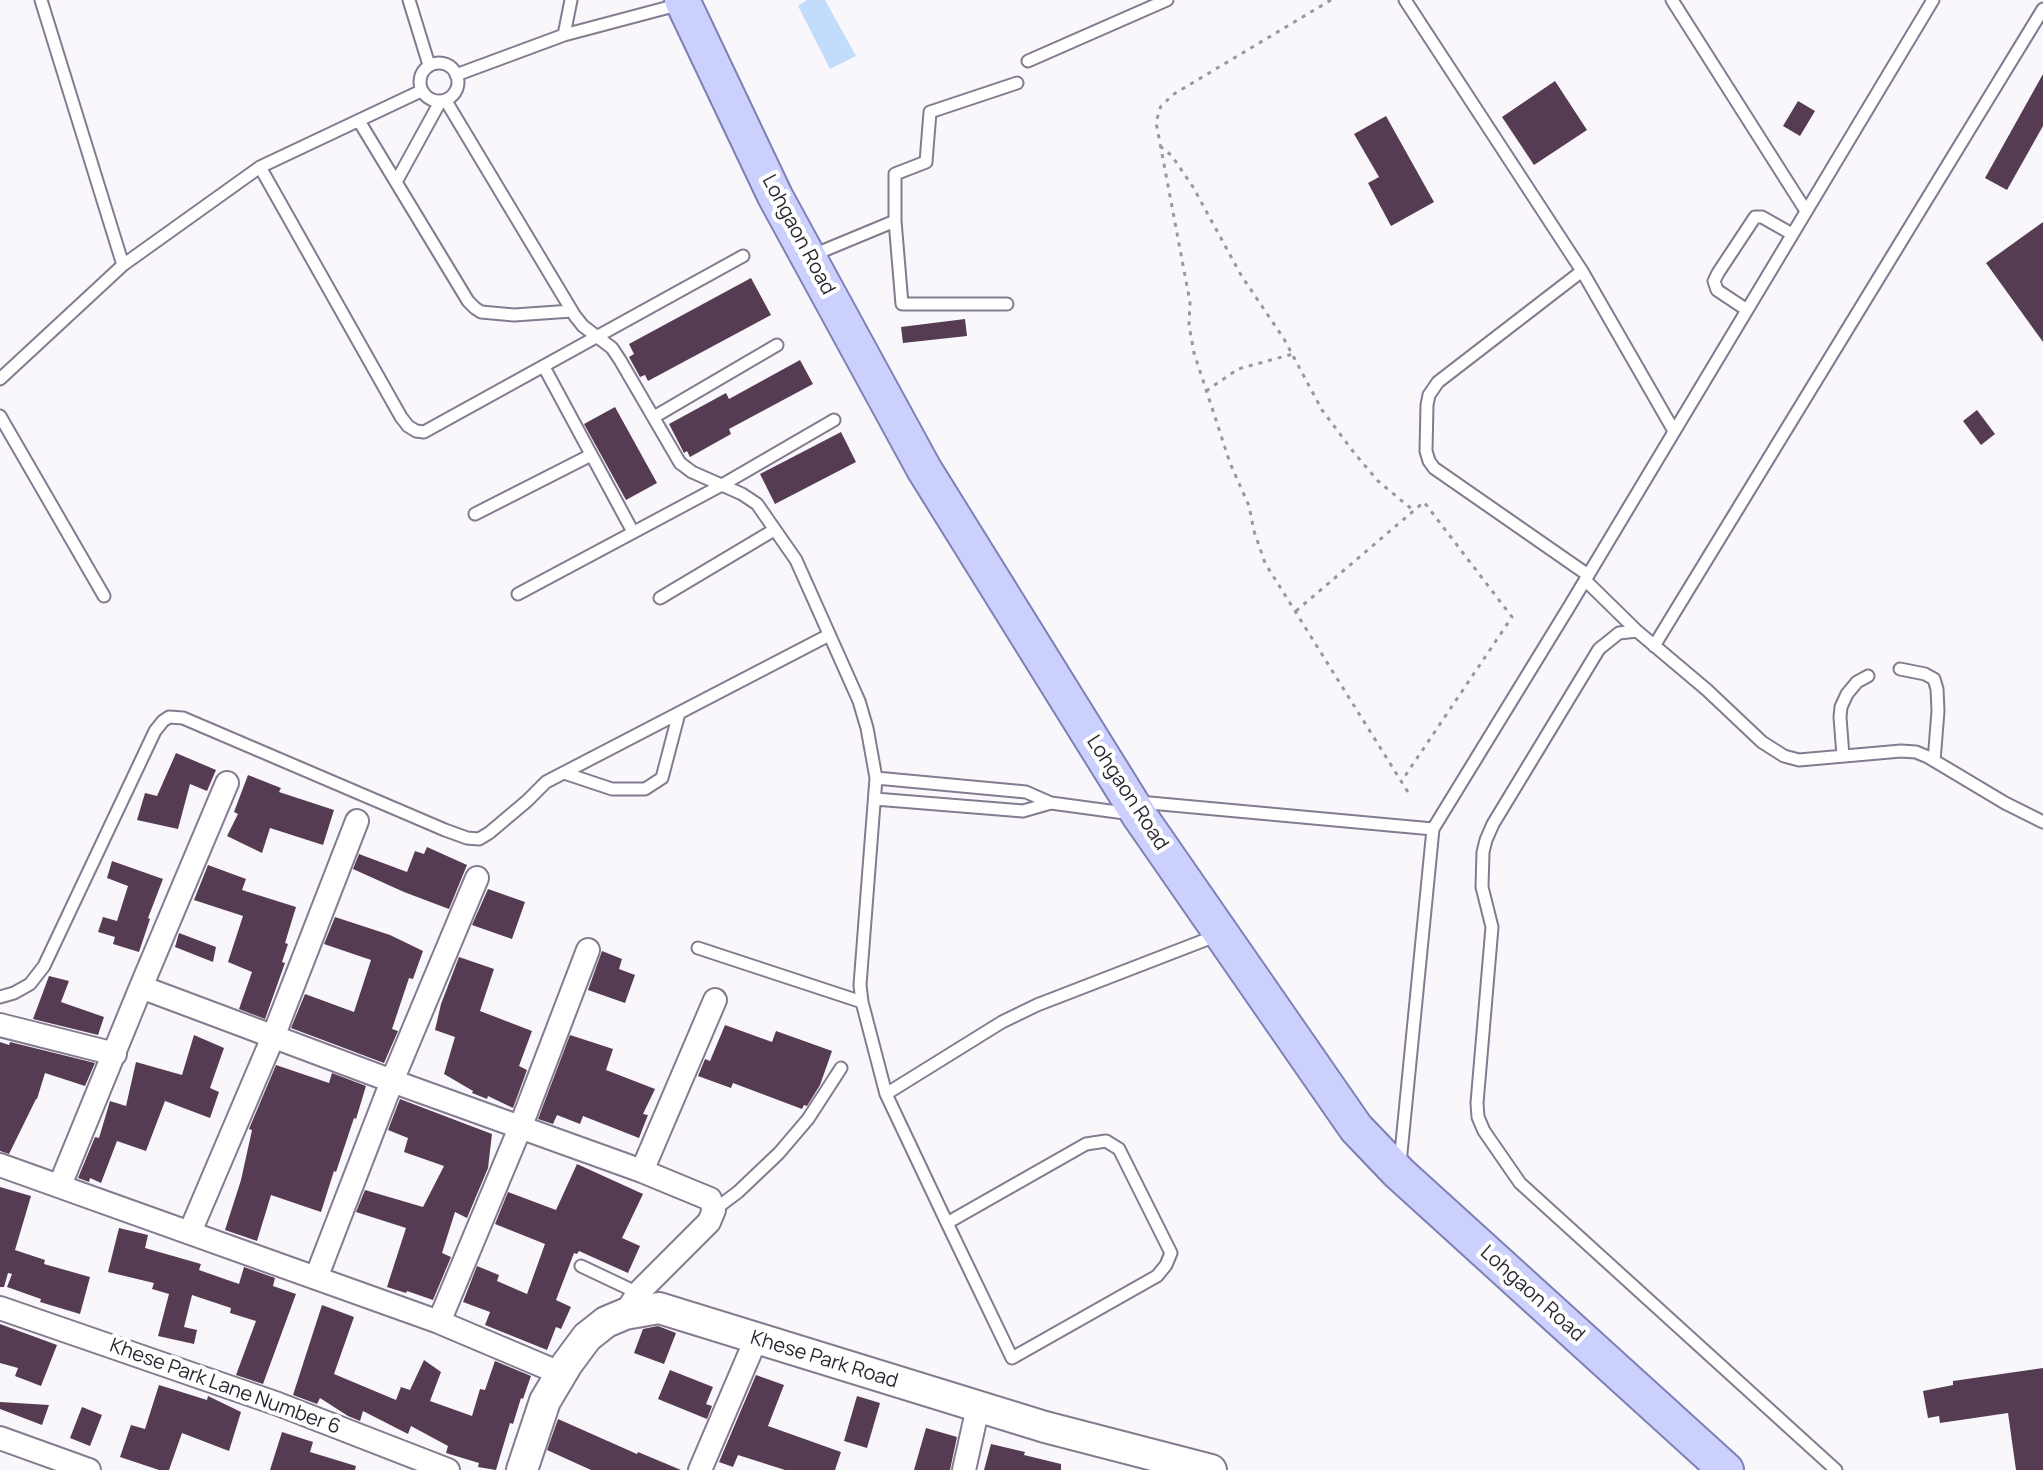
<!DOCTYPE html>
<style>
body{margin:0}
canvas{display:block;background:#f9f7fc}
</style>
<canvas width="2043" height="1470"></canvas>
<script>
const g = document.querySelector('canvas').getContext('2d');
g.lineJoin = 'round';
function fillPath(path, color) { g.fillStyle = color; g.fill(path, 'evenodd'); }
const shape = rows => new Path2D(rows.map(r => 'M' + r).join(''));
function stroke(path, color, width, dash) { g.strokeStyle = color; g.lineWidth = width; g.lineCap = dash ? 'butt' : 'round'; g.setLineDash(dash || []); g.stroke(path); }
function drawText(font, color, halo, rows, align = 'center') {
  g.font = font + ' Manrope,sans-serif'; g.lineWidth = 8; g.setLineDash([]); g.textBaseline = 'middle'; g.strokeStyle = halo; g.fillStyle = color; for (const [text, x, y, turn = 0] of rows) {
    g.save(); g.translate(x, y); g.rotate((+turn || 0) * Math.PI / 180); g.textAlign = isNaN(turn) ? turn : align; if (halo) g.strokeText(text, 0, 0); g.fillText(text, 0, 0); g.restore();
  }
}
fillPath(shape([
 [807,0,825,0,856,56,830,69,798,6]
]), '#c2dcfb');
fillPath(shape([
 [2043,74,2043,126,2007,190,1985,178],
 [1555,81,1587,130,1534,165,1502,117],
 [1798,101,1815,111,1800,136,1783,126],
 [1386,116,1434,202,1391,226,1368,183,1379,177,1354,134],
 [2043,222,2043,342,1986,263],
 [751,278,771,315,648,381,645,375,640,377,629,357,634,354,629,344],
 [965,319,967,336,903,343,901,327],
 [800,360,813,384,729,429,731,434,690,457,687,451,684,453,669,424,726,393,729,399],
 [615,407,657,483,626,500,584,424],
 [1977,410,1995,434,1981,445,1963,421],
 [841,432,856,462,775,504,760,474],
 [176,753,216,770,207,791,190,784,178,829,137,820,145,793,157,796],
 [248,775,281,788,279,792,334,810,323,845,270,828,262,853,227,836,238,814,234,812],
 [427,847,467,865,449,909,404,892,353,869,359,854,407,872,415,851,424,854],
 [112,861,163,879,148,918,150,919,139,952,113,944,115,937,98,932,103,917,117,921,128,886,107,878],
 [208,865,246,879,242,890,296,907,285,943,288,944,282,962,285,963,265,1019,239,1009,252,972,228,962,243,916,194,900],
 [488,889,525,902,512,939,472,925],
 [335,917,390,935,423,951,413,979,409,978,392,1029,398,1031,384,1063,291,1028,305,994,354,1012,371,960,324,944],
 [179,933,216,947,213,962,175,947],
 [602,951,622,959,619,969,635,975,625,1003,588,990],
 [459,957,494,969,480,1011,532,1031,519,1066,527,1070,513,1108,488,1096,487,1099,472,1093,473,1091,444,1074,455,1037,435,1030,441,1004],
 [49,976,69,981,61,1002,104,1017,98,1035,33,1019],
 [725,1025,772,1042,776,1031,832,1051,820,1085,807,1106,804,1105,802,1109,733,1083,731,1088,698,1076,705,1059,710,1061],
 [194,1035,224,1048,210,1088,219,1092,210,1118,165,1101,146,1151,117,1141,101,1183,90,1178,89,1182,78,1178,95,1137,99,1138,110,1101,126,1106,136,1062,182,1075],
 [570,1035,613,1049,606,1070,655,1089,643,1114,648,1115,639,1138,583,1116,580,1124,557,1115,553,1124,538,1119],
 [0,1042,9,1045,10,1042,95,1063,85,1086,45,1073,37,1099,36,1099,9,1154,0,1151],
 [276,1065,329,1083,332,1073,366,1086,356,1119,354,1118,336,1172,334,1171,321,1212,271,1195,257,1241,225,1230,241,1180,252,1130,249,1129],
 [400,1099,492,1134,488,1168,467,1218,455,1212,442,1253,451,1257,433,1300,407,1291,406,1293,387,1287,406,1228,356,1212,365,1190,423,1207,444,1166,404,1152,408,1138,388,1130],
 [577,1164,643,1194,622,1238,640,1246,628,1273,579,1251,577,1254,574,1253,556,1300,571,1307,561,1329,556,1327,547,1350,485,1325,490,1312,463,1302,477,1266,499,1275,497,1281,527,1294,545,1244,495,1224,508,1192,556,1210],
 [0,1187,31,1196,15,1250,45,1260,44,1264,90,1277,80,1314,40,1302,41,1299,7,1287,12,1274,8,1273,4,1287,0,1287],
 [119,1228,148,1235,145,1248,201,1264,199,1270,239,1284,244,1267,275,1278,273,1286,296,1294,263,1384,236,1375,256,1321,230,1313,231,1308,192,1295,184,1327,197,1330,194,1344,158,1336,169,1294,152,1289,154,1283,108,1272],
 [322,1305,354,1317,334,1374,396,1400,401,1387,410,1390,424,1360,441,1372,430,1401,472,1416,480,1389,485,1390,495,1361,531,1376,523,1399,521,1398,513,1424,510,1423,496,1470,478,1467,479,1463,446,1453,448,1446,411,1426,408,1434,363,1411,360,1421,348,1416,320,1398,317,1404,293,1395],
 [0,1324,57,1345,41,1386,15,1376,18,1368,0,1363],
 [658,1326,676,1333,664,1364,634,1353,643,1329],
 [2043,1368,2043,1470,2016,1470,2008,1413,1940,1423,1939,1416,1928,1418,1923,1391,1953,1385,1953,1381],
 [670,1370,713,1387,706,1404,712,1406,707,1419,658,1399],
 [756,1375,784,1385,768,1426,841,1452,835,1470,785,1470,738,1455,733,1467,719,1462],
 [159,1385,207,1400,208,1396,241,1412,229,1451,182,1433,169,1470,159,1470,120,1457,131,1425,145,1429],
 [857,1396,880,1403,867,1448,844,1441],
 [0,1402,49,1405,42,1425,0,1409],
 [82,1407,102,1415,90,1446,70,1438],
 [558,1419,637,1454,638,1452,681,1470,591,1470,547,1450],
 [926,1428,957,1437,950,1470,914,1470],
 [282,1432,313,1442,310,1452,356,1466,355,1470,270,1470],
 [991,1444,1025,1452,1024,1455,1061,1464,1061,1470,984,1470]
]), '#563c53');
const lane = shape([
 [41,0,123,265],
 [409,0,429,65],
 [1405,0,1582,271,1674,431],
 [1672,0,1806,211],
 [564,35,571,0],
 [1028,61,1167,0],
 '420 82a19 19 0 1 1 38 0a19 19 0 1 1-38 0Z',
 [456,75,564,35,681,4],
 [446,101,575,316,583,326,612,348,620,360,680,463,692,472,742,494,757,504,796,560,859,701,867,728,876,778,860,985,862,1002,886,1094,947,1223,1012,1358,1157,1276,1166,1265,1171,1253,1119,1149,1106,1141,1086,1144,947,1223],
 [359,121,468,301,475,308,481,312,514,315,572,311],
 [260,167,401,417,408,426,416,431,424,432,743,256],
 [396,182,440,102],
 [895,221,895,174,926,162,930,112,1017,83],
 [813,255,895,221,902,304,1007,304],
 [1582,271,1438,382,1429,395,1427,405,1426,451,1429,461,1434,468,1588,575],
 [1747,310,1717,290,1714,281,1718,273,1755,217,1762,217,1792,234],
 [544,367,633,532],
 [0,379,123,265,260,167,421,91],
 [0,416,104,596],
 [654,417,777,345],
 [475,514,591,455],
 [1585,580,1637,631,1707,690,1762,742,1784,756,1799,760,1901,751,1916,752,1928,757,2005,803,2043,822],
 [518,594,722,485,834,420],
 [660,598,774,530],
 [1637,631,1619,633,1599,649,1493,824,1486,840,1483,852,1482,887,1492,927,1477,1103,1478,1117,1484,1131,1520,1183,1836,1470],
 [1654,646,2043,9],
 [1900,669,1925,674,1934,679,1937,689,1938,711,1934,761],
 [1843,756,1840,717,1841,707,1847,694,1857,682,1868,676],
 [564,773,612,789,645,789,662,778,679,713],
 [876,778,1026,792,1051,803,1132,814],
 [875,799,1023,811,1051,803],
 [1139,802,1433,829],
 [698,948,862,1002],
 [0,997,14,993,30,984,44,966,155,731,163,721,169,717,183,718,445,830,467,838,479,839,489,833,527,801,546,782,829,635],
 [886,1094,1002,1022,1037,1005,1218,935],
 [1400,1163,1433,829,1569,607,1933,0],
 [714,1210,738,1192,779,1153,808,1119,841,1068],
 [581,1266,638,1293]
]);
const street = shape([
 [141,987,392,1081,642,1171,710,1199,714,1210,709,1222,638,1293,625,1314],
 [0,1025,115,1054],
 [0,1165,439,1322,562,1374],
 [642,1171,715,1000],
 [60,1185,141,987,227,783],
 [190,1232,273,1037,357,821],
 [316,1278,392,1081,477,878],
 [0,1308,278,1404,448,1470],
 [439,1322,520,1128,588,950],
 [0,1438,89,1470],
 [700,1470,756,1339],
 [964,1470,978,1407]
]);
const secondary = shape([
 [522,1470,545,1401,567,1364,587,1337,606,1322,625,1314,659,1308,1045,1427,1211,1470]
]);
const primary = shape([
 [682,0,775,196,924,469,1139,815,1356,1128,1399,1173,1726,1470]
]);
stroke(lane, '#847b90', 15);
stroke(street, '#847b90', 26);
stroke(secondary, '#847b90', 34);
stroke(primary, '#7c80b4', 38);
stroke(shape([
 [1331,0,1174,94,1161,106,1156,122,1190,302,1189,325,1194,353,1230,463,1249,506,1254,531,1265,563,1411,797],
 [1160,146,1172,156,1193,187,1241,275,1284,339,1322,410,1355,454,1378,481,1414,511],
 [1206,391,1238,369,1293,354],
 [1296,611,1424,502,1512,617,1401,782]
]), '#9a979e', 3, [4, 6]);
stroke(lane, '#fff', 11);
stroke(street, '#fff', 22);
stroke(secondary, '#fff', 30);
stroke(primary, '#cbd0fc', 34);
drawText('20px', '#2b2831', '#fff', [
 ["Lohgaon Road",798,235,62],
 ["Lohgaon Road",1127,793,57],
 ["Lohgaon Road",1532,1294,42],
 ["Khese Park Road",824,1360,17],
 ["Khese Park Lane Number 6",225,1387,20]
]);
</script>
